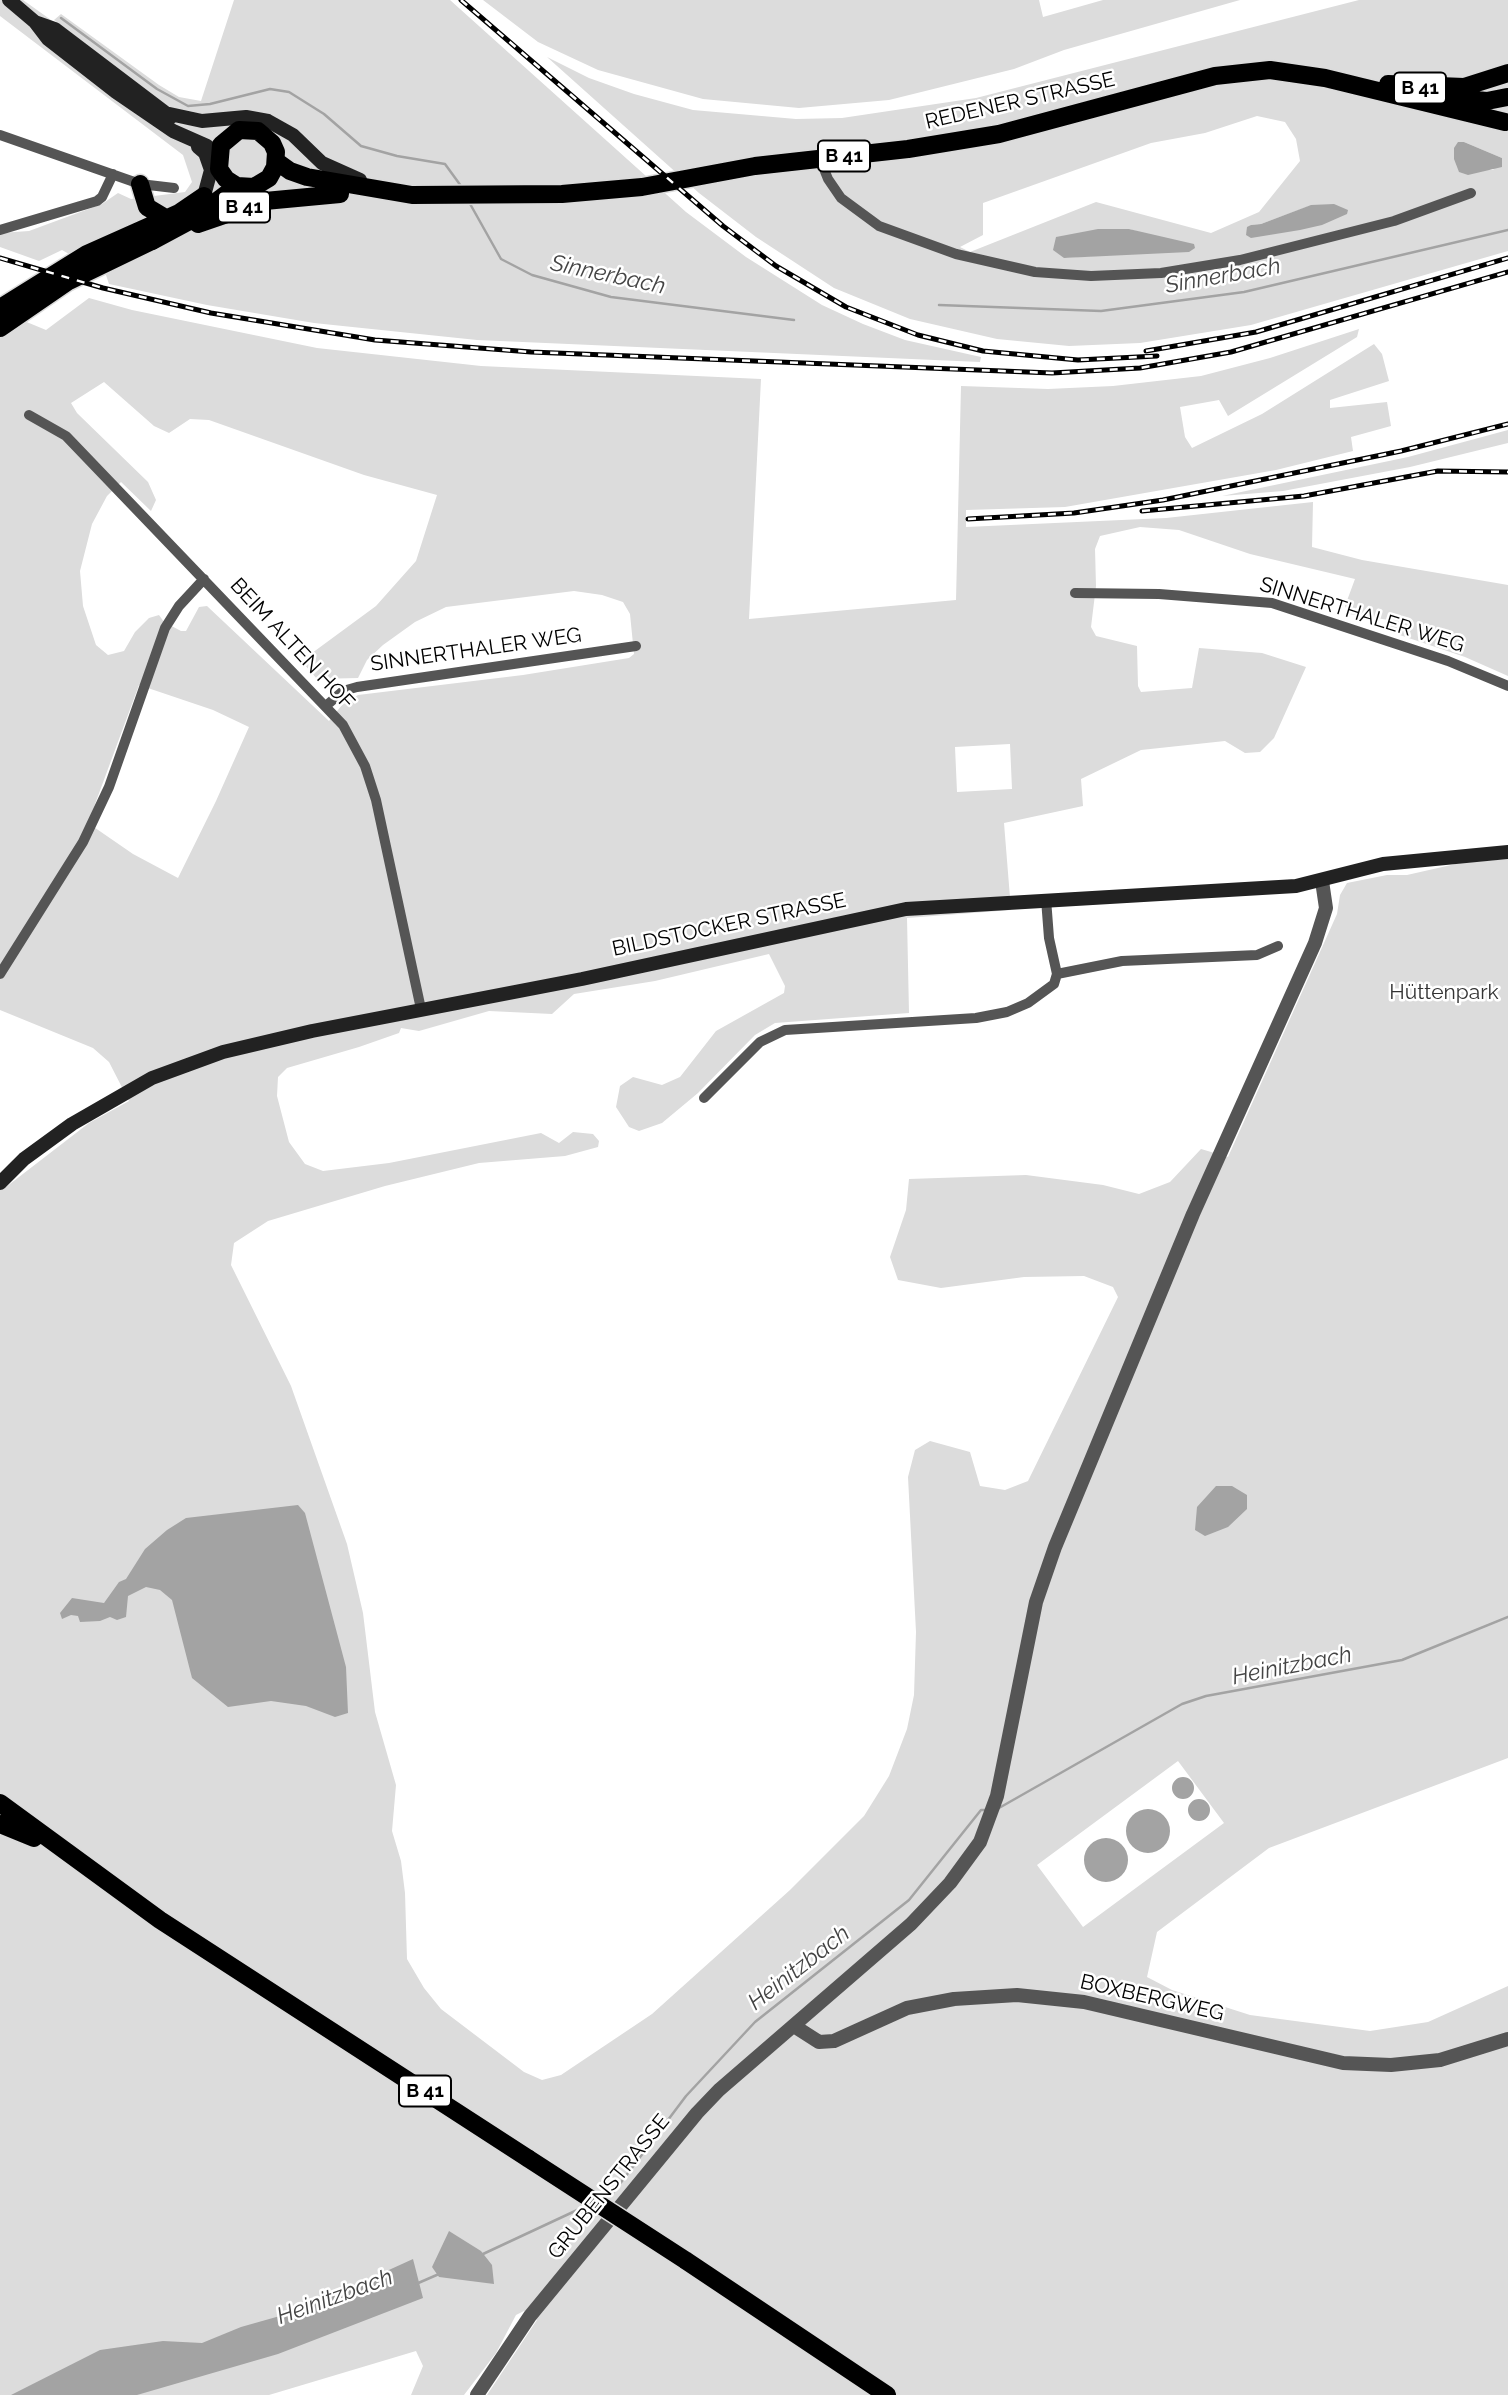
<!DOCTYPE html>
<meta charset="utf-8">
<style>
body{margin:0}
canvas{display:block;background:#fff}
</style>
<canvas width="1508" height="2395"></canvas>
<script>
const g = document.querySelector('canvas').getContext('2d');
g.lineJoin = 'round';
function fillPath(path, color) { g.fillStyle = color; g.fill(path, 'evenodd'); }
const shape = rows => new Path2D(rows.map(r => 'M' + r).join(''));
function stroke(path, color, width, dash) { g.strokeStyle = color; g.lineWidth = width; g.lineCap = dash ? 'butt' : 'round'; g.setLineDash(dash || []); g.stroke(path); }
function drawText(font, color, halo, rows, align = 'center') {
  g.font = font + ' Raleway,sans-serif'; g.lineWidth = 5; g.setLineDash([]); g.textBaseline = 'middle'; g.strokeStyle = halo; g.fillStyle = color; for (const [text, x, y, turn = 0] of rows) {
    g.save(); g.translate(x, y); g.rotate((+turn || 0) * Math.PI / 180); g.textAlign = isNaN(turn) ? turn : align; if (halo) g.strokeText(text, 0, 0); g.fillText(text, 0, 0); g.restore();
  }
}
fillPath(shape([
 [0,0,23,0,96,52,54,20,61,14,159,85,179,97,201,101,234,0,450,0,686,212,746,257,822,305,863,324,905,340,981,357,980,362,477,340,314,323,207,305,109,284,106,275,62,250,39,261,0,247,0,233,29,231,102,204,118,193,131,199,185,192,192,182,183,155,0,16],
 [483,0,1039,0,1043,17,1103,0,1240,0,1064,50,1014,69,889,100,799,108,703,99,598,70,538,42],
 [1359,0,1508,0,1508,251,1251,325,1140,343,1069,346,997,339,910,319,834,288,756,237,699,193,547,57,589,78,634,94,693,110,796,119,842,118,976,98],
 [1257,116,1285,122,1296,139,1300,161,1259,212,1211,233,1096,202,970,252,960,247,983,235,983,203,1151,143,1205,133],
 [1458,142,1464,142,1502,158,1493,170,1483,170],
 [1312,205,1246,235,1251,225,1261,224],
 [1129,229,1146,234,1094,256,1064,258],
 [89,298,132,310,317,348,481,366,761,379,749,619,956,600,961,386,1048,389,1113,386,1201,376,1270,358,1359,329,1357,337,1228,416,1219,400,1180,407,1185,437,1192,448,1262,414,1374,344,1382,354,1389,381,1330,400,1330,408,1387,402,1391,426,1351,437,1353,451,1276,470,1065,507,966,510,966,527,1166,518,1313,502,1312,547,1362,560,1508,585,1508,676,1465,657,1385,630,1389,620,1349,614,1345,606,1355,579,1250,554,1179,530,1140,527,1100,536,1095,549,1096,586,1091,627,1096,636,1137,646,1138,686,1141,692,1192,688,1199,648,1262,653,1306,667,1274,738,1260,752,1245,753,1225,741,1141,750,1081,779,1083,806,1004,823,1011,910,907,918,909,1013,775,1023,755,1035,698,1093,662,1123,639,1131,629,1127,616,1107,620,1086,633,1077,662,1085,680,1077,716,1031,784,993,785,986,769,954,655,981,574,994,552,1014,489,1011,419,1031,401,1028,399,1033,359,1047,287,1068,278,1077,277,1096,289,1142,305,1164,323,1171,389,1163,541,1133,559,1143,573,1132,593,1134,599,1141,598,1147,565,1156,479,1163,385,1186,268,1221,234,1243,231,1265,291,1386,347,1544,363,1613,375,1712,396,1785,392,1831,401,1861,405,1893,407,1959,424,1988,441,2009,524,2072,542,2080,561,2075,652,2014,790,1890,864,1816,889,1776,907,1729,914,1695,916,1632,908,1477,915,1450,930,1441,970,1452,980,1486,1005,1490,1028,1481,1118,1297,1113,1287,1084,1276,1024,1277,941,1288,898,1280,890,1257,906,1210,909,1179,1026,1175,1103,1185,1139,1194,1170,1182,1201,1149,1228,1157,1337,914,1340,895,1347,883,1387,875,1407,875,1460,863,1508,859,1508,1758,1269,1848,1157,1932,1147,1977,1172,1990,1250,2015,1370,2031,1428,2022,1508,1986,1508,2395,487,2395,537,2320,524,2311,516,2315,496,2353,464,2395,411,2395,423,2366,416,2351,269,2395,0,2395,0,1183,6,1187,89,1123,129,1101,109,1062,93,1048,0,1010,0,311,46,330],
 [104,382,154,426,169,433,190,419,209,420,364,475,437,495,416,561,376,606,308,656,304,664,317,679,358,678,367,660,383,645,415,622,446,607,574,591,602,595,623,602,630,614,634,654,629,658,523,675,358,695,342,705,329,721,207,606,199,607,186,631,181,631,164,622,159,615,149,618,135,632,124,651,108,655,96,645,83,606,80,571,92,524,107,496,121,482,151,511,156,500,148,482,77,413,71,403],
 [139,685,213,710,249,727,216,801,178,878,133,854,88,823],
 [1010,744,1012,789,957,792,955,747],
 [1178,1761,1224,1823,1083,1927,1037,1865],
 [1508,430,1508,443,1410,467,1283,491,1222,496,1408,457]
]), '#dcdcdc');
fillPath(shape([
 [1458,142,1464,142,1502,158,1502,167,1468,175,1459,172,1454,159,1454,148],
 [1334,204,1348,210,1347,214,1322,225,1300,230,1251,238,1246,235,1247,227,1251,225,1261,224,1311,205],
 [1098,229,1129,229,1194,244,1195,248,1189,252,1064,258,1053,250,1056,237],
 [1216,1486,1232,1486,1247,1495,1247,1509,1228,1527,1205,1536,1195,1530,1197,1507],
 [298,1505,305,1513,346,1667,348,1713,335,1717,306,1706,271,1701,228,1707,192,1678,172,1600,160,1590,146,1587,128,1596,126,1617,117,1620,110,1617,100,1621,80,1622,78,1616,71,1615,62,1619,60,1613,72,1598,104,1603,119,1582,126,1579,145,1549,167,1530,186,1518],
 '1172 1788a11 11 0 1 1 22 0a11 11 0 1 1-22 0Z',
 '1188 1810a11 11 0 1 1 22 0a11 11 0 1 1-22 0Z',
 '1126 1831a22 22 0 1 1 44 0a22 22 0 1 1-44 0Z',
 '1084 1860a22 22 0 1 1 44 0a22 22 0 1 1-44 0Z',
 [449,2231,481,2251,492,2265,494,2284,439,2277,432,2267],
 [413,2259,423,2298,278,2354,137,2395,11,2395,100,2350,163,2341,202,2343,241,2327,301,2310]
]), '#a3a3a3');
stroke(shape([
 [61,18,157,89,188,106,210,104,270,89,289,92,324,114,361,146,397,156,445,164,461,186],
 [469,202,501,259,532,275,611,297,794,320],
 [939,305,1101,311,1244,292,1508,230],
 [999,1808,1182,1704,1206,1696,1402,1660,1508,1617],
 [603,2197,613,2193,686,2096,755,2022,909,1900,981,1810,986,1810],
 [483,2254,588,2205],
 [416,2284,439,2274]
]), '#a3a3a3', 2.5);
const primary = shape([
 [1388,84,1464,87,1508,73],
 [1441,97,1487,101,1507,97],
 [276,161,290,171,307,177,412,195,562,194,642,187,755,166,908,149,999,134,1215,76,1270,70,1325,78,1505,122],
 [198,224,265,201,340,194],
 [152,241,193,219,237,186,254,187,269,178,275,167,276,152,272,143,258,131,239,130,221,145,219,169,226,179,237,186]
]);
const trunk = shape([
 [140,184,147,207,167,219],
 [0,308,87,254,179,213,204,196],
 [0,328,67,282,152,241],
 [0,1803,160,1920,529,2159],
 [0,1824,34,1838],
 [685,2260,887,2395]
]);
stroke(primary, '#dbdbdb', 21);
stroke(trunk, '#dbdbdb', 21);
stroke(shape([
 [0,135,140,184,174,188],
 [820,159,828,179,841,198,879,226,956,254,1035,272,1091,276,1161,273,1240,260,1394,221,1471,193],
 [0,230,97,201,102,197,113,174],
 [29,415,66,436,343,725,365,766,376,800,421,1009],
 [1075,593,1159,594,1272,603,1448,661,1508,686],
 [327,705,343,691,357,687,636,646],
 [0,974,83,842,109,787,165,628,179,606,204,579],
 [1057,974,1122,961,1257,955,1278,946],
 [704,1098,760,1042,785,1030,976,1018,1007,1012,1028,1003,1054,984,1057,974,1049,938,1046,899]
]), '#555', 10);
stroke(shape([
 [794,2026,819,2042,834,2041,907,2008,954,1999,1017,1995,1084,2002,1343,2063,1391,2065,1440,2060,1508,2039],
 [477,2395,530,2316,697,2113,719,2090,911,1924,950,1883,980,1842,997,1796,1036,1602,1055,1547,1193,1214,1315,943,1326,908,1322,881]
]), '#555', 14);
stroke(shape([
 [9,0,35,22,48,39,116,92,173,131,207,146,218,157],
 [35,22,55,29,171,117],
 [165,113,202,121,246,117,268,121,293,135,322,163,360,180],
 [198,147,205,153,211,170,204,196],
 [0,1183,24,1159,72,1124,152,1078,223,1052,312,1031,582,979,906,909,1296,886,1383,864,1508,852]
]), '#222', 14);
stroke(primary, '#000', 18);
stroke(trunk, '#000', 18);
const rail = shape([
 [461,0,723,226,776,266,846,307,918,335,983,351,1078,360,1157,356],
 [0,258,103,288,211,313,375,340,531,352,1052,373,1140,368,1231,352,1508,272],
 [1146,351,1256,332,1508,258],
 [1142,511,1304,496,1438,471,1508,472],
 [968,519,1074,513,1163,500,1401,451,1508,424]
]);
stroke(rail, '#000', 5);
stroke(rail, '#fff', 2.5, [8]);
const trunkBridge = shape([
 [529,2159,685,2260]
]);
stroke(trunkBridge, '#dbdbdb', 21, []);
stroke(trunkBridge, '#000', 18);
for (const [x, y, w] of [
 [1420,88,52],
 [844,156,52],
 [244,207,52],
 [425,2091,52]
]) { const box = new Path2D(); box.roundRect(x - w / 2, y - 15.5, w, 31, 5); g.fillStyle = '#fff'; g.fill(box); stroke(box, '#000', 2); }
drawText('bold 19px', '#000', null, [
 ["B 41",1420,88],
 ["B 41",844,156],
 ["B 41",244,207],
 ["B 41",425,2091]
]);
drawText('21px', '#000', '#fff', [
 ["REDENER STRASSE",1020,101,-13],
 ["SINNERTHALER WEG",1362,615,17],
 ["BEIM ALTEN HOF",292,644,47],
 ["SINNERTHALER WEG",476,650,-8],
 ["BILDSTOCKER STRASSE",729,925,-12],
 ["BOXBERGWEG",1152,1998,13],
 ["GRUBENSTRASSE",609,2187,-51]
]);
drawText('21px', '#333', '#fff', [
 ["Hüttenpark",1444,993]
]);
drawText('italic 23px', '#444', '#fff', [
 ["Sinnerbach",608,275,12],
 ["Sinnerbach",1223,276,-10],
 ["Heinitzbach",1292,1666,-11],
 ["Heinitzbach",799,1968,-38],
 ["Heinitzbach",335,2297,-20]
]);
</script>
